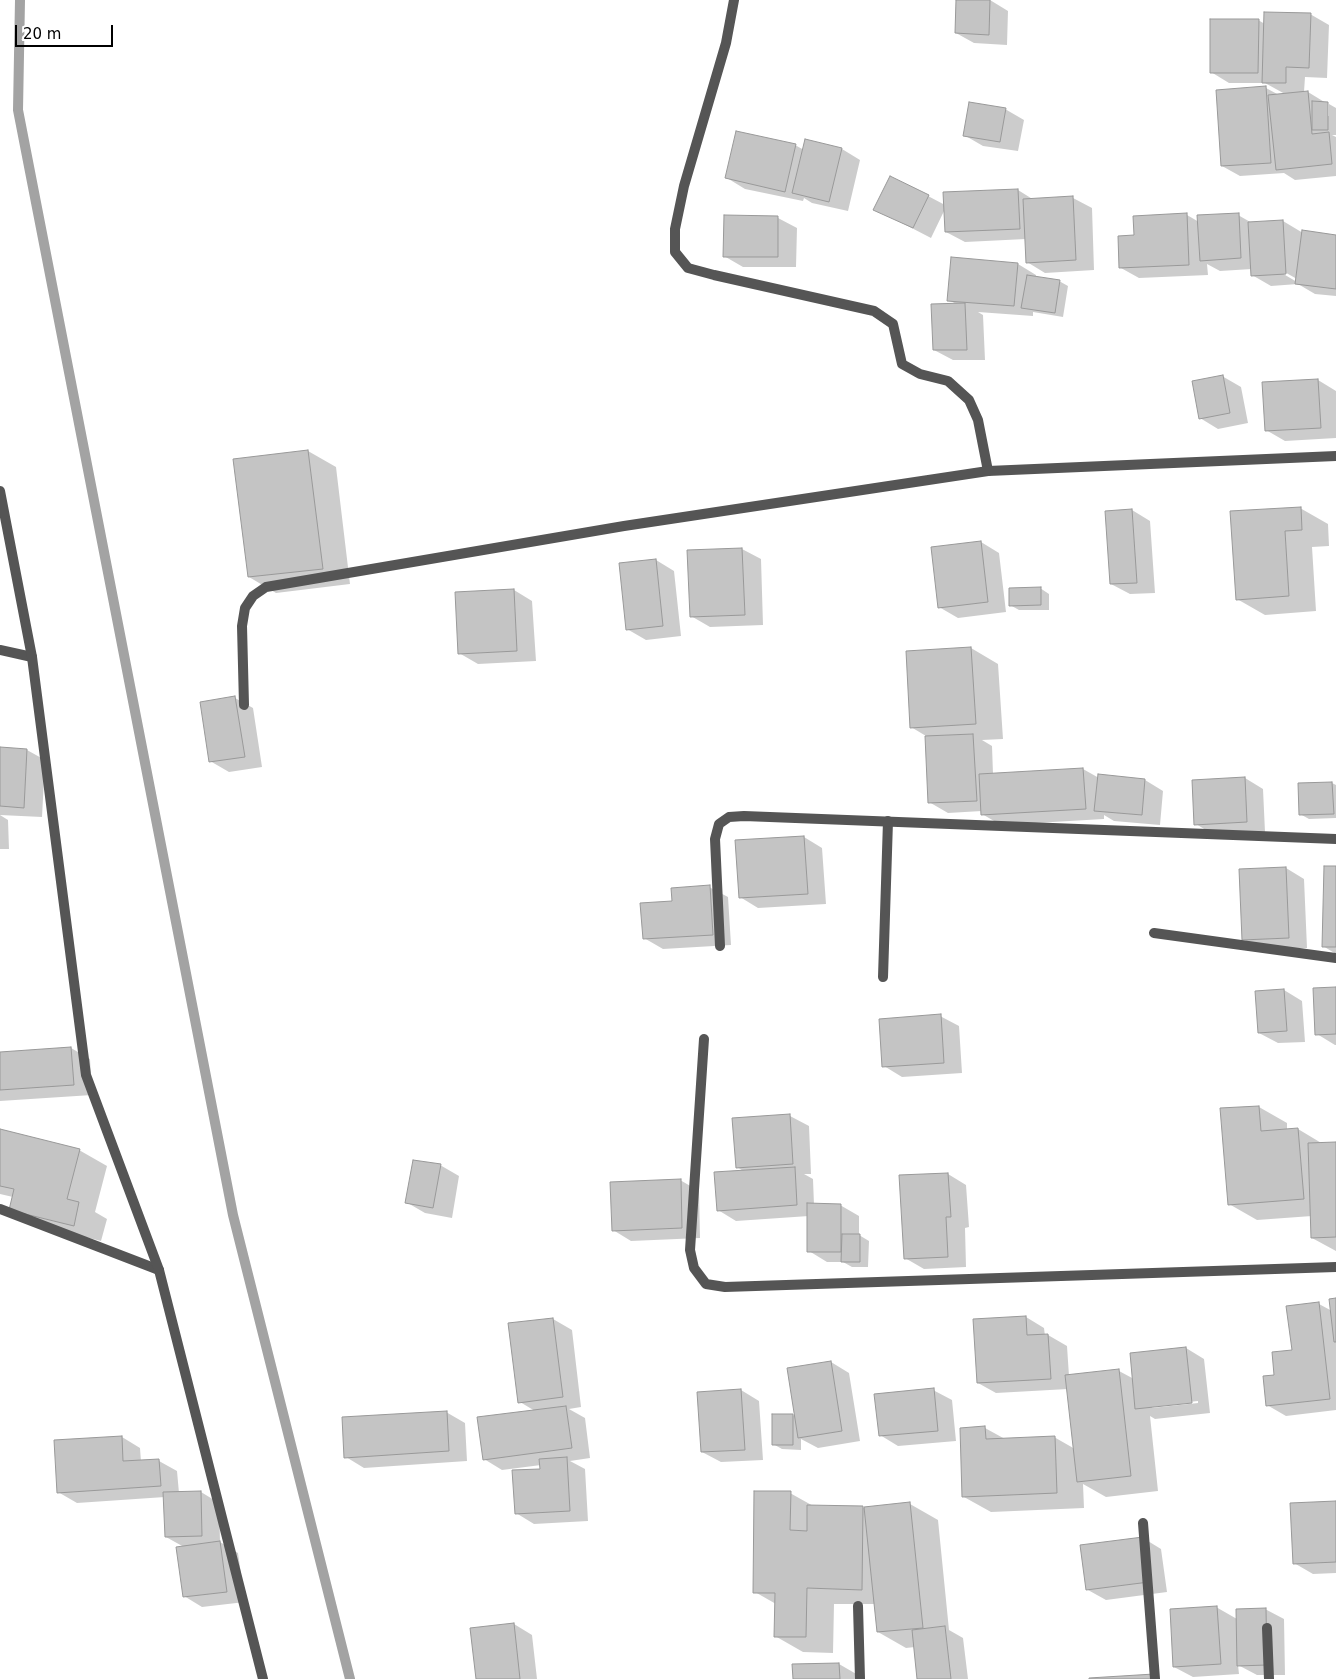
<!DOCTYPE html>
<style>
body{margin:0}
#map{position:relative;width:1336px;height:1679px;overflow:hidden;background:#fff;font-family:"DejaVu Sans",sans-serif}
canvas{display:block}
.scale{position:absolute;left:15px;top:25px;width:98px;height:22px;box-sizing:border-box;border:2px solid #000;border-top:0;padding-left:6px;font-size:15px;line-height:18px;white-space:nowrap;color:#000;-webkit-text-stroke:4px #fff;paint-order:stroke}
</style>
<div id="map">
<canvas width="1336" height="1679"></canvas>
<div class="scale">20 m</div>
</div>
<script>
const g = document.querySelector('canvas').getContext('2d');
g.lineJoin = 'round';
function fillPath(path, color) { g.fillStyle = color; g.fill(path, 'evenodd'); }
const shape = rows => new Path2D(rows.map(r => 'M' + r).join(''));
function stroke(path, color, width, dash) { g.strokeStyle = color; g.lineWidth = width; g.lineCap = dash ? 'butt' : 'round'; g.setLineDash(dash || []); g.stroke(path); }
fillPath(shape([
 [957,0,990,0,1008,11,1007,45,974,43,956,33],
 [1310,14,1329,25,1327,78,1305,77,1304,92,1308,92,1326,103,1328,116,1329,116,1329,104,1336,108,1336,135,1332,135,1336,137,1336,176,1295,180,1284,173,1240,176,1222,166,1266,88,1279,95,1285,94,1265,83,1229,83,1211,72,1258,20,1265,24],
 [1005,109,1024,120,1018,151,983,146,964,135],
 [795,145,804,150,842,149,860,160,848,211,812,203,804,198,803,201,745,189,727,178],
 [1018,190,1034,200,1073,198,1092,208,1094,270,1045,273,1027,262,1026,239,965,242,946,232,945,209,931,238,875,209,928,196,945,205],
 [1187,215,1199,222,1238,215,1252,223,1283,221,1303,233,1336,236,1336,296,1315,294,1298,284,1271,286,1252,275,1252,269,1220,271,1207,264,1208,275,1139,278,1121,268,1135,236],
 [1281,270,1297,279,1297,282,1280,272],
 [725,217,778,218,797,228,796,267,743,267,724,256],
 [1018,264,1036,275,1036,278,1059,281,1068,286,1063,317,1033,312,1033,316,978,312,983,315,985,360,953,360,934,350,956,304,949,300],
 [1222,376,1241,387,1248,423,1218,429,1200,418],
 [1318,380,1336,391,1336,438,1285,441,1266,430],
 [308,451,336,467,350,584,276,593,249,577],
 [1300,508,1328,524,1329,546,1312,547,1316,611,1265,615,1237,599],
 [1132,510,1150,521,1155,593,1130,594,1111,584],
 [981,542,999,553,1006,612,958,618,939,607],
 [742,549,761,559,763,625,710,627,691,616,689,551],
 [656,560,674,571,681,636,646,640,627,629],
 [1040,588,1049,594,1049,610,1019,610,1010,605],
 [514,590,532,601,536,661,478,664,459,653],
 [971,648,998,664,1003,739,982,740,992,746,993,774,1083,769,1099,778,1099,776,1145,780,1163,791,1160,825,1114,821,1104,815,1104,819,1001,825,982,814,982,811,948,813,929,802,926,736,911,727],
 [235,698,253,708,262,767,229,772,210,761],
 [0,748,27,750,45,760,42,817,0,815,8,820,9,849,0,849],
 [1245,778,1263,789,1265,832,1214,835,1196,824],
 [1332,783,1336,785,1336,818,1309,819,1300,814],
 [804,837,822,848,826,904,758,908,740,897],
 [1336,867,1336,954,1323,946],
 [1286,868,1304,879,1307,948,1262,950,1243,939],
 [709,887,728,897,731,945,663,949,644,938,673,902],
 [1336,989,1336,1045,1335,1045,1317,1034],
 [1284,990,1302,1001,1305,1042,1278,1043,1259,1033],
 [940,1016,959,1026,962,1073,902,1077,884,1066],
 [71,1048,90,1059,92,1095,0,1101,0,1053],
 [1259,1107,1287,1123,1287,1130,1298,1129,1323,1144,1336,1144,1336,1251,1312,1238,1312,1216,1257,1220,1229,1204],
 [790,1116,809,1126,811,1174,804,1174,813,1179,814,1205,840,1205,859,1216,859,1235,869,1241,868,1267,852,1267,843,1262,827,1262,809,1251,809,1216,736,1221,718,1210,745,1172,737,1167,734,1119],
 [0,1130,79,1150,107,1166,95,1212,107,1219,101,1241,38,1225,13,1197,0,1194],
 [440,1165,459,1176,452,1218,425,1213,406,1202],
 [948,1174,966,1185,969,1227,965,1228,966,1267,924,1269,905,1258],
 [680,1180,699,1191,700,1238,631,1241,613,1230],
 [1336,1299,1336,1410,1286,1416,1267,1405,1276,1376,1293,1351,1319,1304,1332,1311],
 [1026,1317,1044,1328,1045,1336,1048,1335,1067,1346,1069,1376,1119,1371,1134,1379,1186,1348,1204,1359,1210,1413,1155,1419,1150,1416,1158,1491,1106,1497,1083,1484,1084,1508,991,1512,964,1497,985,1428,1005,1439,1054,1437,1075,1449,1068,1389,996,1393,978,1383],
 [1198,1401,1198,1403,1152,1408,1152,1406],
 [553,1319,572,1330,581,1407,569,1409,585,1418,590,1458,570,1461,585,1469,588,1521,534,1524,516,1513,541,1470,541,1465,502,1470,484,1459,535,1411,520,1402],
 [831,1362,849,1373,860,1441,818,1448,801,1439,801,1450,782,1449,773,1444,793,1415,796,1417],
 [741,1390,759,1401,763,1460,721,1462,702,1452],
 [933,1390,952,1400,956,1441,898,1446,880,1435],
 [446,1412,465,1423,467,1461,364,1468,346,1457],
 [122,1437,140,1448,141,1462,159,1461,177,1471,179,1493,201,1492,219,1503,220,1542,238,1553,245,1602,202,1607,184,1596,184,1547,166,1537,165,1497,77,1503,58,1492],
 [790,1493,815,1507,864,1508,910,1504,938,1520,949,1630,963,1638,968,1679,918,1679,915,1647,906,1648,878,1632,875,1604,834,1604,833,1653,803,1652,775,1636,776,1604,755,1592],
 [1336,1502,1336,1573,1313,1574,1294,1563],
 [1143,1538,1161,1549,1167,1592,1106,1600,1088,1590],
 [1216,1607,1237,1619,1265,1609,1284,1619,1285,1675,1257,1675,1238,1665,1239,1674,1193,1677,1174,1667],
 [514,1624,532,1635,537,1679,477,1679],
 [839,1664,858,1675,858,1679,794,1679,794,1665]
]), '#0003');
stroke(shape([
 [20,0,18,110,233,1215,350,1679]
]), '#a3a3a3', 10);
const building = shape([
 [956,0,990,0,989,35,955,33,956,0],
 [1264,12,1311,13,1309,68,1286,67,1286,83,1262,83,1264,12],
 [1210,19,1259,19,1258,73,1210,73,1210,19],
 [1266,86,1271,163,1221,166,1216,90,1266,86],
 [1308,91,1312,134,1329,132,1332,164,1276,170,1268,95,1308,91],
 [1312,101,1328,102,1328,130,1312,130,1312,101],
 [969,102,1006,108,1000,142,963,136,969,102],
 [736,131,796,144,785,192,725,178,736,131],
 [805,139,842,148,829,202,792,193,805,139],
 [890,176,929,195,913,228,873,210,890,176],
 [1018,189,1020,229,945,232,943,192,1018,189],
 [1073,196,1076,260,1026,263,1023,199,1073,196],
 [1187,213,1189,265,1119,268,1118,236,1134,235,1133,216,1187,213],
 [1239,213,1241,258,1200,261,1197,215,1239,213],
 [724,215,778,216,778,257,723,257,724,215],
 [1283,220,1286,274,1251,276,1248,222,1283,220],
 [1302,230,1336,235,1336,289,1295,284,1302,230],
 [951,257,1018,263,1014,306,947,301,951,257],
 [1027,275,1060,280,1055,313,1021,308,1027,275],
 [965,303,967,350,933,350,931,304,965,303],
 [1223,375,1230,413,1199,419,1192,381,1223,375],
 [1318,379,1321,428,1265,431,1262,382,1318,379],
 [308,450,323,569,248,577,233,459,308,450],
 [1301,507,1302,530,1285,531,1289,596,1236,600,1230,511,1301,507],
 [1132,509,1137,583,1110,584,1105,511,1132,509],
 [981,541,988,602,938,608,931,547,981,541],
 [742,548,745,615,690,617,687,550,742,548],
 [656,559,663,626,626,630,619,563,656,559],
 [1041,587,1041,605,1009,606,1009,588,1041,587],
 [514,589,517,651,458,654,455,592,514,589],
 [971,647,976,724,910,728,906,651,971,647],
 [235,696,245,757,209,762,200,702,235,696],
 [973,734,977,801,928,803,925,736,973,734],
 [0,747,27,749,24,808,0,806,0,747],
 [1083,768,1086,809,981,815,979,774,1083,768],
 [1098,774,1145,779,1142,815,1094,811,1098,774],
 [1245,777,1247,822,1194,825,1192,780,1245,777],
 [1332,782,1334,814,1299,815,1298,783,1332,782],
 [804,836,808,894,739,898,735,840,804,836],
 [1324,866,1336,866,1336,947,1322,947,1324,866],
 [1286,867,1289,938,1242,940,1239,869,1286,867],
 [710,885,713,935,643,939,640,903,672,901,671,888,710,885],
 [1336,987,1336,1034,1315,1035,1313,988,1336,987],
 [1284,989,1287,1031,1258,1033,1255,991,1284,989],
 [941,1014,944,1063,882,1067,879,1019,941,1014],
 [71,1047,74,1085,0,1090,0,1052,71,1047],
 [1259,1106,1261,1131,1298,1128,1304,1199,1228,1205,1220,1108,1259,1106],
 [790,1114,793,1164,736,1168,732,1118,790,1114],
 [0,1129,80,1149,67,1199,79,1202,74,1226,9,1210,14,1189,0,1186,0,1129],
 [1336,1142,1336,1237,1311,1238,1308,1143,1336,1142],
 [413,1160,441,1164,433,1208,405,1203,413,1160],
 [795,1167,797,1205,717,1211,714,1172,795,1167],
 [948,1173,951,1217,946,1217,948,1257,904,1259,899,1175,948,1173],
 [681,1179,682,1228,612,1231,610,1182,681,1179],
 [807,1203,841,1204,841,1252,807,1252,807,1203],
 [842,1234,860,1234,860,1262,841,1262,842,1234],
 [1336,1298,1336,1342,1334,1342,1329,1299,1336,1298],
 [1319,1302,1330,1399,1266,1406,1263,1376,1274,1375,1272,1352,1292,1350,1286,1306,1319,1302],
 [1026,1316,1027,1335,1048,1334,1051,1379,977,1383,973,1319,1026,1316],
 [553,1318,563,1397,518,1403,508,1323,553,1318],
 [1186,1347,1192,1403,1135,1409,1130,1353,1186,1347],
 [831,1361,842,1431,798,1438,787,1368,831,1361],
 [1119,1369,1131,1476,1077,1482,1065,1375,1119,1369],
 [934,1388,938,1431,879,1436,874,1394,934,1388],
 [741,1389,745,1450,701,1452,697,1392,741,1389],
 [566,1406,572,1448,483,1460,477,1417,566,1406],
 [447,1411,449,1451,344,1458,342,1417,447,1411],
 [772,1414,793,1414,793,1445,772,1445,772,1414],
 [985,1426,986,1439,1055,1436,1057,1493,962,1497,960,1428,985,1426],
 [122,1436,123,1461,159,1459,161,1486,57,1493,54,1440,122,1436],
 [567,1457,570,1511,515,1514,512,1470,540,1469,539,1459,567,1457],
 [201,1491,202,1536,165,1537,163,1492,201,1491],
 [754,1491,791,1491,790,1530,807,1531,807,1505,863,1506,862,1590,807,1588,806,1637,774,1637,775,1593,753,1593,754,1491],
 [1336,1501,1336,1562,1293,1564,1290,1503,1336,1501],
 [910,1502,923,1628,877,1632,864,1507,910,1502],
 [1143,1537,1149,1582,1086,1590,1080,1545,1143,1537],
 [220,1541,227,1592,183,1597,176,1547,220,1541],
 [1217,1606,1221,1664,1173,1667,1170,1609,1217,1606],
 [1266,1608,1267,1665,1237,1666,1236,1609,1266,1608],
 [514,1623,520,1679,476,1679,470,1628,514,1623],
 [945,1626,951,1679,917,1679,912,1630,945,1626],
 [839,1663,840,1679,793,1679,792,1664,839,1663],
 [1154,1674,1155,1679,1089,1679,1089,1678,1154,1674]
]);
fillPath(building, '#c4c4c4');
stroke(building, '#999', 1);
stroke(shape([
 [734,0,726,43,684,186,675,229,675,252,688,268,714,275,874,311,893,324,902,364,920,374,948,381,969,400,978,420,988,471],
 [883,977,888,821]
]), '#555', 10);
stroke(shape([
 [0,650,32,657],
 [244,705,242,626,245,608,253,596,266,587,624,526,988,471,1336,456],
 [1154,933,1336,958],
 [720,946,715,839,719,824,729,817,744,816,1336,839],
 [704,1039,690,1250,694,1268,706,1284,725,1287,1336,1267],
 [0,1209,159,1270],
 [1143,1523,1155,1679],
 [858,1606,860,1679],
 [1267,1628,1269,1679]
]), '#555', 10);
stroke(shape([
 [0,491,32,657,86,1075,159,1270,263,1679]
]), '#555', 10);
</script>
